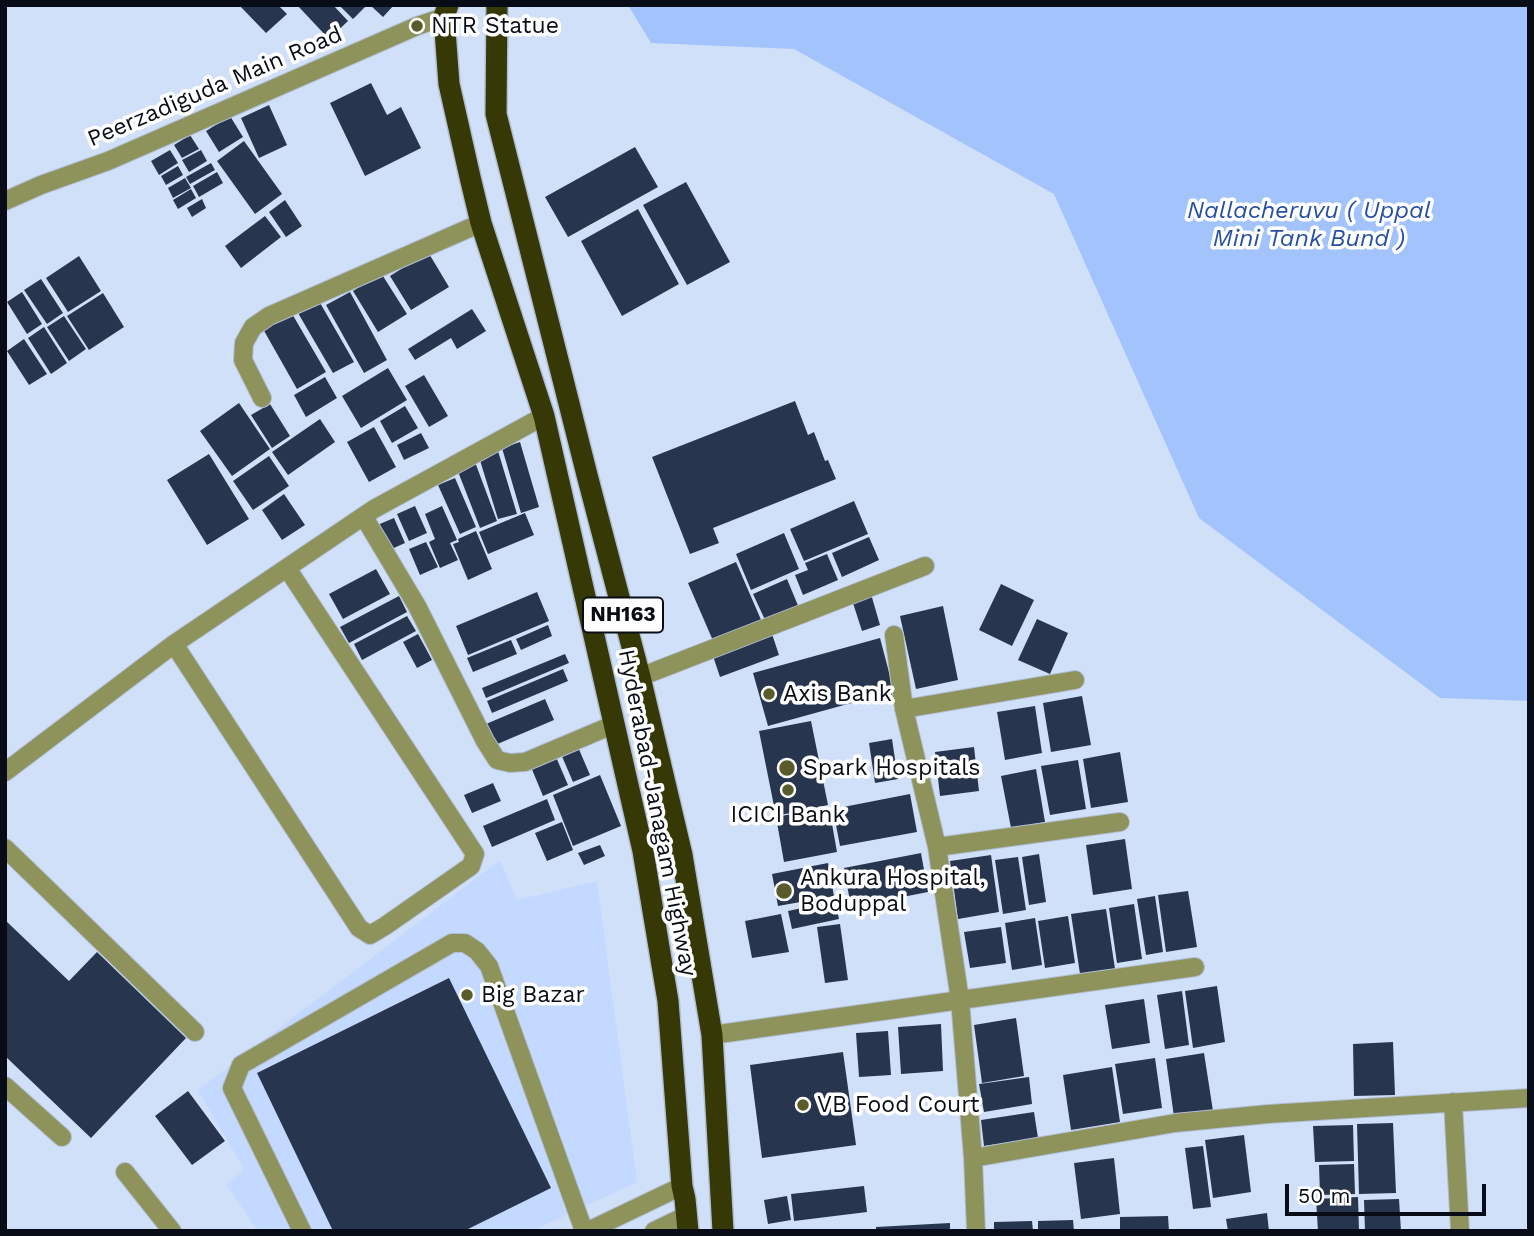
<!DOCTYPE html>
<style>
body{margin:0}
#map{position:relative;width:1534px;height:1236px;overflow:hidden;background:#d1e0f9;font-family:"Work Sans",sans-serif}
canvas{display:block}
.frame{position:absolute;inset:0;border:7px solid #070c16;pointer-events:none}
.scale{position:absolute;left:1285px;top:1184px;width:201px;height:32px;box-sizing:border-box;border:4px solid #070c16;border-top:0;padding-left:9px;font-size:21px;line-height:24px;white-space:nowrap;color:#070c16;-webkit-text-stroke:5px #fff;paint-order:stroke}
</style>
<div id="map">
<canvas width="1534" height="1236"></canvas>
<div class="frame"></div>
<div class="scale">50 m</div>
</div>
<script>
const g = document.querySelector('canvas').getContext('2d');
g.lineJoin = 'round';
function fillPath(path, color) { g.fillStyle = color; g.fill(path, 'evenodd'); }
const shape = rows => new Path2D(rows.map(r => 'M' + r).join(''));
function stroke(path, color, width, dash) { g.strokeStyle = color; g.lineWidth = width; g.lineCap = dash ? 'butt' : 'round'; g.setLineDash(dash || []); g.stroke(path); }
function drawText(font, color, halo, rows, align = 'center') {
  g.font = font + ' "Work Sans",sans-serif'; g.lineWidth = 7; g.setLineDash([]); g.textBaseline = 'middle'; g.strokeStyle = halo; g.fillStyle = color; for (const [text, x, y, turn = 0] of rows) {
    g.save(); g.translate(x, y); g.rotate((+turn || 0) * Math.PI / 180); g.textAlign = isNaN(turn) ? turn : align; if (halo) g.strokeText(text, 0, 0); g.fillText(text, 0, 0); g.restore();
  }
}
fillPath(shape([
 [500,860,517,900,597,881,637,1182,532,1231,258,1231,226,1184,244,1169,198,1090]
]), '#c4d9ff');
fillPath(shape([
 [628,5,1529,5,1529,701,1440,698,1199,518,1054,194,794,49,651,43]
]), '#a3c3fd');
fillPath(shape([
 [239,5,278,5,287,14,266,33],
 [297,5,333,5,348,21,329,39],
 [339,5,364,5,365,7,353,19],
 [370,5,394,5,383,17],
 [371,83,387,115,401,107,421,148,365,176,330,103],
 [269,105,287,145,259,158,241,118],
 [230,116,243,137,219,152,206,131],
 [190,135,199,149,182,158,174,145],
 [244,141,282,194,255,214,217,161],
 [635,147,658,187,568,237,545,197],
 [170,150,178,163,159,175,151,161],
 [201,150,207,161,189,172,182,160],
 [211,163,215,170,190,184,186,177],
 [178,166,183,175,166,185,161,176],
 [217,172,223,183,199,197,193,186],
 [185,178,191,188,173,198,168,188],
 [686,182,730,262,687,285,643,205],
 [191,189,196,198,178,209,173,200],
 [202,199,206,208,192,217,187,208],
 [285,200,302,226,286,237,269,212],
 [638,209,679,284,622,316,581,241],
 [265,216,281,237,241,268,225,246],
 [428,252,449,287,411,310,390,276],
 [79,256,101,291,68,312,46,278],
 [381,273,407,314,378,332,353,291],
 [41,279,63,313,47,324,24,290],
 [22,292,42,324,27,334,7,302],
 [350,292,387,360,364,373,326,305],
 [103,293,124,327,89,350,67,316],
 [319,301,354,362,333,373,298,313],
 [472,309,486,331,457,349,451,338,415,360,408,349],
 [291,312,326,372,297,389,263,329],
 [64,316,86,349,69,361,47,327],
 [44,327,67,363,51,374,28,338],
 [24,339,47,374,29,385,7,351],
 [388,368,407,400,361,428,342,396],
 [424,375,448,416,429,427,405,386],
 [325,377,337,398,306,417,294,395],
 [795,401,808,435,814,432,825,461,828,460,836,479,713,528,719,543,690,554,652,457],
 [239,403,270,449,232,476,200,431],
 [270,404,290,436,272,448,251,415],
 [405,406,418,428,392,443,380,421],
 [320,419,335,442,288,475,272,452],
 [374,427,396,467,369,482,347,442],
 [421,433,429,448,404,460,397,445],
 [520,442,539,507,521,513,502,448],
 [498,451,517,514,498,519,479,457],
 [209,454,249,519,207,545,167,480],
 [269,456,289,486,253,510,233,481],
 [475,462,497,521,480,528,457,469],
 [455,478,476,527,460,534,438,485],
 [284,494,305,525,282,540,262,510],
 [854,501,868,534,804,561,790,529],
 [415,506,427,533,409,541,397,514],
 [442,506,457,540,450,543,458,560,440,568,429,542,435,539,425,514],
 [525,513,534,535,488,554,479,532],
 [394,518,405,543,387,551,375,526],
 [476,531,492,569,468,580,453,544,459,542,458,539],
 [784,533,799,569,751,590,736,554],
 [869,537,879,560,842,577,832,553],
 [426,542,438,567,420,575,409,549],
 [827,554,838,580,803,595,795,575,808,570,805,563],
 [736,562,762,622,714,643,688,583],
 [376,569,390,594,343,619,329,594],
 [787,579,799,608,766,622,753,594],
 [1001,584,1034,600,1012,646,979,630],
 [537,592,549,621,468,655,456,626],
 [871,594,880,625,862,631,852,600],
 [399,596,407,612,349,643,340,627],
 [943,606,958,680,916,689,900,616],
 [407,616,416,631,362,660,354,644],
 [1037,619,1068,633,1050,674,1018,660],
 [548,625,552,636,521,650,516,639],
 [771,631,779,655,720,677,712,653],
 [418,634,432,660,417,668,403,642],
 [880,638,896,699,886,702,884,694,768,726,753,673],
 [511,640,517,654,473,672,467,658],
 [565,654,569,663,486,698,482,688],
 [563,669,568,681,492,713,487,701],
 [1082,696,1091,745,1051,752,1043,703],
 [545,699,554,720,495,745,486,724],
 [1035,706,1042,753,1005,760,997,712],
 [811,721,828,805,776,816,759,731],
 [892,739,898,779,875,783,869,743],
 [578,747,590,775,573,782,561,754],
 [974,747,979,791,940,796,935,752],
 [1120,752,1128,802,1091,808,1083,759],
 [556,757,568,785,543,796,531,767],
 [1078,760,1086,809,1050,815,1041,766],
 [1036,769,1045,822,1011,828,1001,776],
 [600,775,621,826,573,846,553,795],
 [493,783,501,801,472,813,464,795],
 [910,794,917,832,840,846,833,809],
 [547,799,555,820,492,847,483,826],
 [829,807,837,852,784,862,776,817],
 [562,822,573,850,547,861,535,833],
 [1125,839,1132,889,1093,895,1086,845],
 [600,845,605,856,584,865,578,853],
 [921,853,928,892,851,907,844,868],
 [1039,854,1046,902,1029,905,1022,857],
 [991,855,999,912,958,919,950,861],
 [1018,857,1026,910,1003,914,995,860],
 [828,863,834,896,778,906,772,874],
 [1188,891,1197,947,1166,952,1158,895],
 [1155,896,1163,952,1146,955,1137,899],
 [835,901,839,919,792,929,788,911],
 [1134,904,1142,959,1117,963,1109,908],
 [1106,909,1115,969,1080,974,1071,914],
 [781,914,789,952,752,958,745,921],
 [1068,916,1075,963,1045,968,1038,921],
 [1035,918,1042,965,1012,970,1005,923],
 [5,920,69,981,97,952,186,1038,91,1138,5,1056],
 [840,924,848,980,825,983,817,927],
 [1001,927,1006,963,970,968,964,932],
 [449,978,551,1188,464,1231,333,1231,257,1073],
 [1217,986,1225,1042,1193,1048,1185,991],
 [1182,991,1189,1045,1165,1049,1157,995],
 [1144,999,1150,1043,1112,1049,1105,1005],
 [1016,1018,1024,1076,982,1083,974,1025],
 [941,1024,943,1071,901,1074,898,1027],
 [888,1031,891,1075,859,1077,856,1033],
 [1393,1042,1395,1095,1354,1096,1353,1044],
 [843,1052,856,1145,762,1158,750,1065],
 [1204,1053,1213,1111,1174,1117,1166,1059],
 [1155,1058,1162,1108,1123,1114,1115,1064],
 [1112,1067,1120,1122,1071,1130,1063,1075],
 [1029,1077,1032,1104,984,1112,979,1084],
 [188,1091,225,1141,192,1165,155,1116],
 [1034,1112,1038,1138,984,1146,981,1120],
 [1393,1123,1396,1193,1359,1194,1357,1124],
 [1353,1125,1354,1161,1315,1162,1313,1126],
 [1244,1135,1251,1192,1213,1198,1205,1140],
 [1203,1146,1211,1207,1193,1209,1185,1148],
 [1114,1158,1120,1214,1081,1219,1074,1163],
 [1354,1164,1355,1194,1320,1195,1319,1165],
 [864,1186,867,1212,794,1221,791,1194],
 [787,1196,791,1220,768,1224,764,1200],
 [1358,1197,1359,1231,1318,1231,1316,1199],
 [1399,1199,1401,1231,1365,1231,1364,1200],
 [1267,1213,1269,1231,1228,1231,1226,1219],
 [1168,1216,1169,1231,1120,1231,1120,1217],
 [1073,1220,1074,1231,1038,1231,1038,1221],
 [1032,1221,1033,1231,994,1231,994,1222],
 [950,1223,950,1231,876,1231,876,1227]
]), '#28354e');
const minor = shape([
 [5,201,41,185,108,161,417,26,444,17],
 [262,398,243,360,244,343,253,327,269,316,481,223],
 [364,517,417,606,485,741,497,760,510,763,525,762,615,724],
 [894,635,904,709,937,847,960,1000,973,1158,976,1231],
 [174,644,359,928,370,935,385,926,471,866,475,854,287,568],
 [640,677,925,566],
 [904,709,1075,680],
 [5,772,174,644,374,509,544,416],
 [937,847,1120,822],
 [5,848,195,1032],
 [712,1035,1195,967],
 [5,1086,62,1137],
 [1453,1102,1460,1231],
 [973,1158,1175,1123,1268,1114,1529,1098],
 [125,1172,172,1231],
 [302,1231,232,1088,241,1065,452,943,465,943,477,951,489,966,584,1231],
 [588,1231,682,1186],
 [654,1231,687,1215]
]);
const highway = shape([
 [448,5,444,17,449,84,470,177,481,223,544,416,643,851,668,1001,682,1186,685,1199,688,1231],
 [497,5,496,114,587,475,640,677,682,855,712,1035,723,1231]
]);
stroke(minor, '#b1bed5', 20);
stroke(highway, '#b1bed5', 24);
stroke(minor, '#8e935b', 18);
stroke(highway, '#363805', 21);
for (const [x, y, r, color] of [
 [417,26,7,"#595c2a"],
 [769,694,7,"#595c2a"],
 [787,768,9,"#595c2a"],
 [788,790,7,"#595c2a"],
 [784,891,9,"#595c2a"],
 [467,995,7,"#595c2a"],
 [803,1105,7,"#595c2a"]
]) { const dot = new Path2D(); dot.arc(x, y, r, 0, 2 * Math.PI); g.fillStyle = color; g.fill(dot); stroke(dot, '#fff', 2.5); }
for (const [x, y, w] of [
 [623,615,80]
]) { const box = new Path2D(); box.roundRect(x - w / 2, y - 17.5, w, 35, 5); g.fillStyle = '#fff'; g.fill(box); stroke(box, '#070c16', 2); }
drawText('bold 21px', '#070c16', null, [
 ["NH163",623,615]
]);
drawText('23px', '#070c16', '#fff', [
 ["NTR Statue",431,26],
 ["Axis Bank",783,694],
 ["Spark Hospitals",803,768],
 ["ICICI Bank",788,815,"center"],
 ["Ankura Hospital,",800,878],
 ["Boduppal",800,904],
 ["Big Bazar",481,995],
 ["VB Food Court",817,1105]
], 'left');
drawText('23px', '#070c16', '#fff', [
 ["Peerzadiguda Main Road",215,87,-23],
 ["Hyderabad-Janagam Highway",657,813,79]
]);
drawText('italic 24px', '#2650a2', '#fff', [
 ["Nallacheruvu ( Uppal",1309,211],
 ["Mini Tank Bund )",1309,239]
]);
</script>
